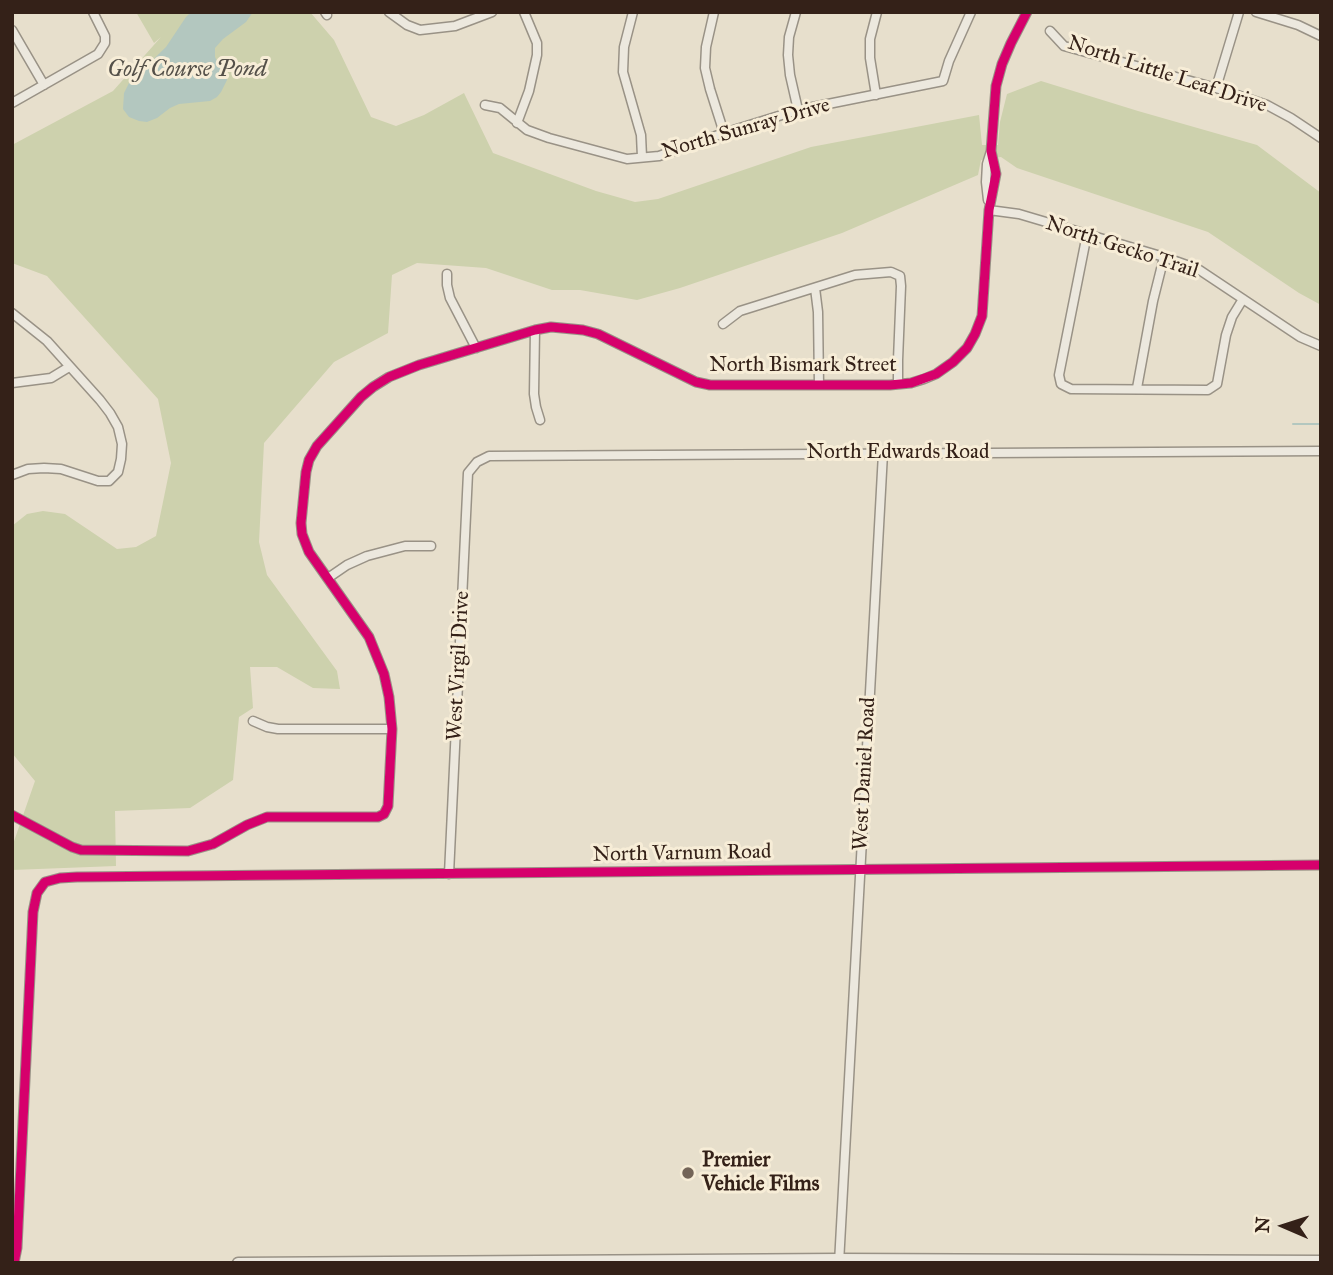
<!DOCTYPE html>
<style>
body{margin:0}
#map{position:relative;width:1333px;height:1275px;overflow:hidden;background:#e7dfcc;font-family:"IM FELL Great Primer",serif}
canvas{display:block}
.frame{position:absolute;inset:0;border:14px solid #342118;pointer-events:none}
.north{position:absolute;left:1249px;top:1191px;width:70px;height:70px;-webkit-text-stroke:5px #f7edd7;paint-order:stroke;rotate:273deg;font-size:19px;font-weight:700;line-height:28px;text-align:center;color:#342118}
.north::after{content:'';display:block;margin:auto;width:24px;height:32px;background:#342118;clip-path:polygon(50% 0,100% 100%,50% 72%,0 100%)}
</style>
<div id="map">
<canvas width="1333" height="1275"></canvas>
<div class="frame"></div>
<div class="north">N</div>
</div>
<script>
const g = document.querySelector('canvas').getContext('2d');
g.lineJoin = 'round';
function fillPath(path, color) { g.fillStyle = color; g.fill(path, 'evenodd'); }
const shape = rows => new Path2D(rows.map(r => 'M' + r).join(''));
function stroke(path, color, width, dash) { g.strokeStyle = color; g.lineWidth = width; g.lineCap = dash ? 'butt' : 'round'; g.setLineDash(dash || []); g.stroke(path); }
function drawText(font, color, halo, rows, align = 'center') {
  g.font = font + ' "IM FELL Great Primer",serif'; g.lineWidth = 6; g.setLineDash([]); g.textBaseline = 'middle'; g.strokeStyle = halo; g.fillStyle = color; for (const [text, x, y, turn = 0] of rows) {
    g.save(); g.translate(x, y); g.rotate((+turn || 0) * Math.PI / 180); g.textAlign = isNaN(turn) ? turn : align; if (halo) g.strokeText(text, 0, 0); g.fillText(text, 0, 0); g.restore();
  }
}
fillPath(shape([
 [136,12,310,12,334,40,371,117,396,126,424,115,464,93,493,153,596,191,635,202,658,199,811,147,979,115,982,145,998,145,1000,122,1007,94,1041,81,1138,111,1257,145,1321,193,1321,305,1299,293,1208,232,1017,168,1001,157,981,160,978,175,842,233,680,288,637,300,580,290,552,290,486,268,417,263,392,275,388,333,334,362,264,443,259,542,267,575,337,671,340,689,313,688,277,667,250,667,253,708,239,717,233,780,190,808,115,811,116,866,12,870,12,847,35,781,12,753,12,526,27,514,43,511,65,514,117,549,136,547,156,536,171,463,158,399,47,276,12,263,12,145,113,91,161,37,154,43]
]), '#cdd1ad');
fillPath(shape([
 [191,12,253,12,246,22,223,39,215,48,215,57,218,63,227,73,227,80,221,92,217,97,210,101,179,104,170,108,157,118,147,122,139,121,129,117,123,109,124,93,129,83,166,47,186,17]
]), '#b3c7bf');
stroke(shape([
 [1293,424,1321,424]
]), '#b3c7bf', 2);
const minor = shape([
 [325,12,327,15],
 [389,12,407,25,420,30,455,26,492,12],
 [633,12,624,47,623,72,641,135,642,157],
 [714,12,706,47,705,68,710,89,724,133],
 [796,12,789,37,788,55,790,75,798,110],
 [1256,12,1298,25,1321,36],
 [12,30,44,85],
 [1050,31,1064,46,1216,88,1267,105,1291,118,1321,138],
 [1216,88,1239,12],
 [876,95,870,58,870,39,877,12],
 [12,103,98,54,105,43,105,36,93,12],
 [485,105,500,108,527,130,549,138,627,159,659,156,724,133,798,110,943,81,949,61,971,12],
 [517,123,529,91,537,55,537,43,524,12],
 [988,200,986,182,987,164,991,151,996,86,1002,64,1011,43,1027,12],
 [989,210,1019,214,1164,257,1198,269,1300,337,1321,346],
 [1087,234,1059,375,1061,384,1071,389,1208,390,1217,384,1226,335,1232,317,1243,299],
 [447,274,447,285,450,298,476,348],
 [815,288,818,312,819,385],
 [12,313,47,341,100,400,110,413,118,427,122,444,121,459,118,472,109,481,98,481,61,469,44,468,28,469,12,475],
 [723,324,740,311,855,275,891,272,900,276,901,286,898,360,898,384],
 [535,330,534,394,536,407,540,420],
 [12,383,51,378,69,367],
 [1137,388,1153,301,1164,257],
 [328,578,347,565,367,556,405,546,431,546],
 [253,721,267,727,278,729,392,729],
 [12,815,72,847,81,850,188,851,213,844,247,825,267,817,378,817,384,814,388,806,392,729,389,697,384,674,369,637,309,552,302,534,301,523,306,472,309,460,317,446,361,397,373,387,389,377,419,365,535,330,551,327,583,330,598,334,696,382,710,385,890,385,911,383,924,379,936,374,953,362,967,348,975,334,982,316,989,210,996,174,991,151],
 [449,874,468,473,477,462,489,456,1321,451],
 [14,1263,17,1248,33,912,37,893,45,882,60,878,77,877,1321,865],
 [839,1263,883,453]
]);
const tertiary = shape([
 [238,1263,839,1259,1321,1261]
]);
stroke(minor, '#999286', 11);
stroke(tertiary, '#999286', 13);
stroke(minor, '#ece8de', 8);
stroke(tertiary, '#ece8de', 10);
stroke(shape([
 [12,815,72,847,81,850,188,851,213,844,247,825,267,817,378,817,384,814,388,806,392,729,389,697,384,674,369,637,309,552,302,534,301,523,306,472,309,460,317,446,361,397,373,387,389,377,419,365,535,330,551,327,583,330,598,334,696,382,710,385,890,385,911,383,936,374,953,362,967,348,975,334,982,316,989,210,996,174,991,151,996,86,1002,64,1011,43,1027,12],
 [14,1263,17,1248,33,912,37,893,45,882,60,878,77,877,1321,865]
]), '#d6006c', 9);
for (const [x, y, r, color] of [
 [688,1173,7,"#736457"]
]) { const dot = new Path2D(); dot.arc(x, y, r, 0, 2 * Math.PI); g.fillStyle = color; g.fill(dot); stroke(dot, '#f7edd7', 2.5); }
drawText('21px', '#342118', '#f7edd7', [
 ["North Little Leaf Drive",1167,75,18],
 ["North Sunray Drive",746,129,-16],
 ["North Gecko Trail",1122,248,18],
 ["North Bismark Street",803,366],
 ["North Edwards Road",898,453],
 ["West Virgil Drive",459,666,-87],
 ["West Daniel Road",865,774,-87],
 ["North Varnum Road",682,854,-1]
]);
drawText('bold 21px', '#342118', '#f7edd7', [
 ["Premier",702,1161],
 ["Vehicle Films",702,1185]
], 'left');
drawText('italic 23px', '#545049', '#f7edd7', [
 ["Golf Course Pond",187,70]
]);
</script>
